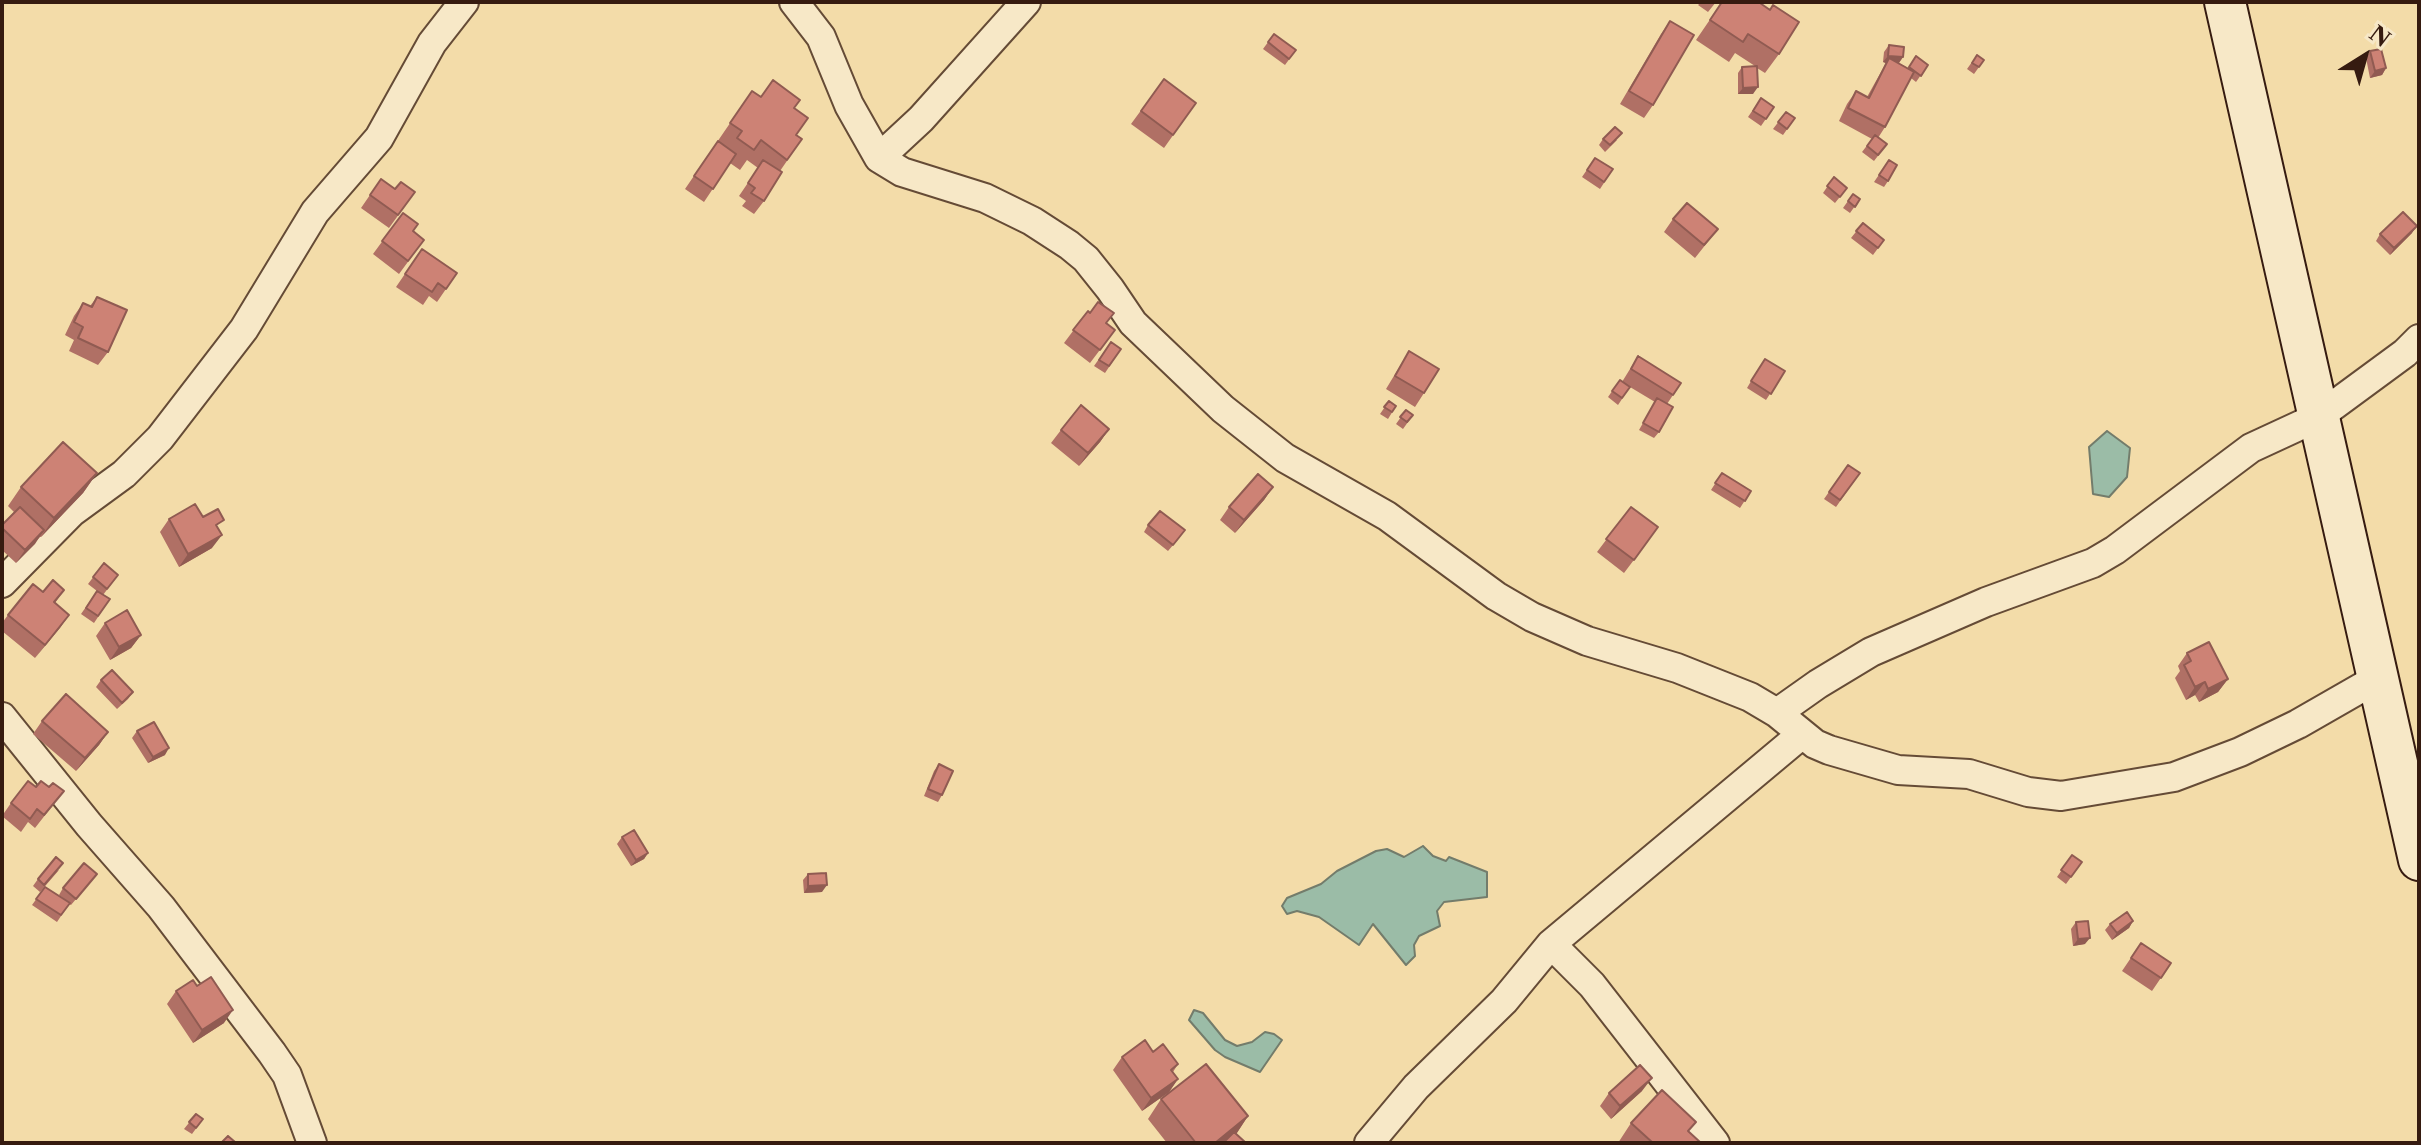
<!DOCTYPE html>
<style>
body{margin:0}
#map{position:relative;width:2421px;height:1145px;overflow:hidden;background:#f3dca9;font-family:"Libre Caslon Text",serif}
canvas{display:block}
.frame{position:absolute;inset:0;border:4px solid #361b10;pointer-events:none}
.north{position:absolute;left:2325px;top:16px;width:80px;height:80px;-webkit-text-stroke:6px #f7e8c7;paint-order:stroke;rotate:37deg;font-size:22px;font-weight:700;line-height:32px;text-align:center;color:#361b10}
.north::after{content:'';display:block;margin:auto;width:28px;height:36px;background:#361b10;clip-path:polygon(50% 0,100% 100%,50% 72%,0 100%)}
</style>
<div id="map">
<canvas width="2421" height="1145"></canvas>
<div class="frame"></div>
<div class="north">N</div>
</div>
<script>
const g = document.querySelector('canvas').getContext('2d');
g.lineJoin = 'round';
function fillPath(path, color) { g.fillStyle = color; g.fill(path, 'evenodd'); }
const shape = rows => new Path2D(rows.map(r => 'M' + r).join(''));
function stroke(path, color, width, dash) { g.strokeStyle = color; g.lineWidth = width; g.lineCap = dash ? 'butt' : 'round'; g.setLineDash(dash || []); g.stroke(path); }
const water = shape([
 [2107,431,2130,448,2127,477,2109,497,2093,494,2089,447,2107,431],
 [1423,846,1433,856,1446,861,1449,857,1487,872,1487,897,1444,902,1437,911,1440,926,1419,936,1414,945,1415,956,1406,965,1373,924,1359,945,1319,917,1297,911,1287,914,1282,906,1287,898,1321,884,1337,871,1376,851,1387,849,1404,857,1423,846],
 [1194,1010,1203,1013,1225,1040,1237,1046,1252,1042,1265,1032,1274,1034,1282,1040,1260,1072,1225,1057,1215,1050,1189,1020,1194,1010]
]);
fillPath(water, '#9bbca7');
stroke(water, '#737c6b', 2);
const street = shape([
 [794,2,821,37,849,105,879,158,902,172,985,198,1032,221,1069,245,1086,259,1110,289,1133,323,1223,409,1285,458,1387,516,1496,596,1532,617,1587,641,1677,668,1750,697,1777,713,1815,744,1829,750,1898,770,1969,774,2028,792,2061,796,2174,777,2240,752,2298,724,2380,677],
 [879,158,921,119,1026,2],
 [2,583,72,512,124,474,160,438,244,329,315,212,379,138,432,43,464,2],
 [1777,713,1818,684,1871,652,1986,602,2093,563,2115,550,2251,448,2318,417,2405,353,2419,339],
 [2,717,89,825,161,907,272,1053,287,1075,312,1143],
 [1551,944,1592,985,1715,1143],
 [1369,1143,1416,1087,1504,1001,1551,944,1801,735]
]);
const secondary = shape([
 [2225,2,2419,860]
]);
stroke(street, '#654b36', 32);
stroke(secondary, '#361b10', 44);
stroke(street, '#f7e8c7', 28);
stroke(secondary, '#f7e8c7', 40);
fillPath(shape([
 [1701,2,1716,2,1708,12,1698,5],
 [1722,2,1779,54,1765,73,1757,68,1753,94,1738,94,1738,73,1742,67,1755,66,1735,53,1729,62,1696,40],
 [1670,21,1653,105,1644,118,1620,104,1661,34],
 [1274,34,1296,50,1285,65,1263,49],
 [1889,45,1903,57,1899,63,1908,68,1916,56,1928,65,1916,82,1911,78,1885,127,1878,138,1887,144,1874,161,1862,152,1872,139,1839,121,1847,104,1856,91,1867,97,1886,63,1883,62,1884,52],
 [2370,51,2386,68,2382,75,2370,78,2366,58],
 [1977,55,1984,60,1974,74,1967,69],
 [1164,79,1196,103,1164,148,1131,124],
 [752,91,761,97,794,108,796,135,802,139,780,171,764,201,754,214,742,206,746,201,739,196,758,168,747,160,740,170,730,163,704,202,685,189],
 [1761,98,1774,107,1761,126,1748,117],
 [1786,112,1795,118,1783,135,1773,129],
 [1603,139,1617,140,1605,152,1599,145],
 [1595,158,1613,169,1600,189,1582,177],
 [1889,160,1888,181,1884,187,1874,182],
 [1834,177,1847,188,1835,203,1823,193],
 [381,179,395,189,415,192,389,228,361,208],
 [1853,194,1860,199,1850,213,1843,208],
 [403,213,413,231,424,240,399,274,373,254],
 [1673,219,1718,229,1695,258,1664,232],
 [1863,223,1884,240,1873,255,1851,238],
 [2412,233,2390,255,2376,241,2380,234],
 [422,249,457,273,437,302,429,296,423,305,396,287],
 [97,297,108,352,98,365,69,351,74,340,65,335,74,316,83,303,90,306],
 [1088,311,1115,330,1090,363,1064,343],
 [1111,342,1121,349,1105,373,1094,366],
 [1409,351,1424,393,1415,407,1386,389],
 [1638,356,1681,383,1667,404,1659,432,1654,438,1639,430,1655,402,1625,384,1630,387,1618,405,1608,397,1620,380,1622,382],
 [1760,366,1785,371,1766,400,1747,388],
 [1389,401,1396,406,1388,419,1380,414],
 [1406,410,1413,415,1403,429,1396,424],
 [1109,429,1100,442,1079,466,1051,443,1061,430],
 [1848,465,1860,473,1836,507,1824,499],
 [97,473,83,493,41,537,40,537,16,563,2,550,2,525,14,512,8,506,21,487],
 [1722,473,1751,491,1740,508,1711,490],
 [1273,487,1264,500,1235,533,1220,520,1229,507],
 [1631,507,1649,540,1624,573,1597,552],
 [203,517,212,548,179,567,160,532,169,519],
 [1148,525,1180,537,1168,551,1144,532],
 [104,563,118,575,103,595,110,599,94,623,81,614,97,591,88,584],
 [64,590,55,603,69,615,35,658,2,631,2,623,8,615,43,592],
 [105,623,141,635,131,648,110,660,96,636],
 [2187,653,2228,679,2218,692,2199,702,2195,695,2186,700,2175,678,2180,671,2178,666],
 [101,680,133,692,128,699,117,709,96,687],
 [42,721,108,732,99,745,76,771,33,734],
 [137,731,165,755,148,763,132,738],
 [939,764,942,795,938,802,924,796,934,771],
 [36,787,49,787,64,791,35,828,28,822,21,832,2,816,11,803],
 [622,837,648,853,644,859,631,866,617,844],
 [2072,855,2082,862,2066,884,2057,877],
 [59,870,40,892,33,886,38,879],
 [808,874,822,892,804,893,803,880],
 [92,880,71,905,69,904,57,922,32,905,45,887,64,899,59,895,63,888],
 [2133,921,2129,928,2112,940,2105,930,2110,924],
 [2076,922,2085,944,2073,946,2071,929],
 [2141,943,2171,963,2152,991,2122,971],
 [176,991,224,1023,193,1043,167,1004],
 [1153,1052,1178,1064,1173,1072,1178,1079,1169,1092,1142,1111,1113,1070,1122,1057],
 [1642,1091,1611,1119,1600,1106,1609,1093],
 [1161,1099,1248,1116,1236,1134,1246,1143,1167,1143,1148,1119],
 [196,1114,203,1119,192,1134,184,1129],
 [1631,1123,1689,1132,1701,1143,1618,1143]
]), '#b07065');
fillPath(shape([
 [1888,56,1903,57,1898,64,1889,58,1886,63,1883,62],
 [2386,68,2382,75,2370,78,2375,71],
 [1758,87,1753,94,1738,94,1743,88],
 [2417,226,2412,233,2390,255,2394,248],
 [1109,429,1100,442,1079,466,1088,453],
 [97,473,83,493,41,537,54,518],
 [1273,487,1264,500,1235,533,1244,520],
 [44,530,35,544,16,563,25,550],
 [222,535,212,548,179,567,188,554],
 [69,615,60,628,35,658,45,645],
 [141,635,131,648,110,660,119,647],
 [2228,679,2218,692,2199,702,2208,689],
 [2205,682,2195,695,2186,700,2195,687],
 [108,732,99,745,76,771,85,758],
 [169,748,165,755,148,763,153,757],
 [648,853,644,859,631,866,636,860],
 [827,885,822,892,804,893,808,886],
 [2133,921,2129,928,2112,940,2117,933],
 [2090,938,2085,944,2073,946,2078,939],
 [233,1010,224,1023,193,1043,202,1030],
 [1652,1078,1642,1091,1611,1119,1620,1106],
 [1178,1079,1169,1092,1142,1111,1151,1098],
 [1248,1116,1235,1136,1225,1143,1215,1143]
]), '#905b52');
const building = shape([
 [1722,2,1760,2,1760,3,1770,10,1773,5,1799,22,1779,54,1748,34,1743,42,1710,20,1722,2],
 [1670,21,1694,35,1653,105,1629,91,1670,21],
 [1274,34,1296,50,1289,59,1268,42,1274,34],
 [1889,45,1904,47,1903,57,1888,56,1889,45],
 [2381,49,2386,68,2375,71,2370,51,2381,49],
 [1977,55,1984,60,1979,67,1972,63,1977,55],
 [1916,56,1928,65,1921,76,1909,67,1916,56],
 [1889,58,1914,72,1885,127,1848,108,1856,91,1869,98,1889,58],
 [1757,66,1758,87,1743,88,1742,67,1757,66],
 [1164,79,1196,103,1173,135,1141,111,1164,79],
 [773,80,800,100,794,108,808,118,796,135,802,139,787,160,761,140,754,150,737,138,742,131,730,123,752,91,761,97,773,80],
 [1761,98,1774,107,1766,119,1753,111,1761,98],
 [1786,112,1795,118,1787,129,1778,122,1786,112],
 [1615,127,1622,133,1610,145,1603,139,1615,127],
 [1875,135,1887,144,1878,155,1867,146,1875,135],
 [718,141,736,154,713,189,694,176,718,141],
 [1595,158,1613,169,1604,182,1587,170,1595,158],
 [763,160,782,172,764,201,751,193,755,188,748,183,763,160],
 [1889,160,1897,165,1888,181,1879,175,1889,160],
 [1834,177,1847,188,1840,197,1827,186,1834,177],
 [381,179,395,189,401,182,415,192,398,215,370,195,381,179],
 [1853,194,1860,199,1855,207,1848,201,1853,194],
 [1687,203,1718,229,1704,245,1673,219,1687,203],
 [2403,212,2417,226,2394,248,2380,234,2403,212],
 [403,213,418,224,413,231,424,240,408,261,382,241,403,213],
 [1863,223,1884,240,1878,248,1856,231,1863,223],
 [422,249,457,273,446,289,438,283,432,292,405,274,422,249],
 [97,297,127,310,108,352,78,338,83,327,74,322,83,303,92,307,97,297],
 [1098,302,1114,313,1106,323,1115,330,1100,350,1073,330,1088,311,1090,313,1098,302],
 [1111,342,1121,349,1109,366,1099,360,1111,342],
 [1409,351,1439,369,1424,393,1395,376,1409,351],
 [1638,356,1681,383,1673,395,1631,369,1638,356],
 [1765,359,1785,371,1771,394,1751,381,1765,359],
 [1620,380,1630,387,1622,398,1612,391,1620,380],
 [1657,398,1673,407,1659,432,1643,423,1657,398],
 [1389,401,1396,406,1392,412,1384,407,1389,401],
 [1081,405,1109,429,1088,453,1061,430,1081,405],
 [1406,410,1413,415,1407,422,1400,417,1406,410],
 [63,442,97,473,54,518,21,487,63,442],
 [1848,465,1860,473,1840,500,1829,492,1848,465],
 [1722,473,1751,491,1745,501,1715,483,1722,473],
 [1258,474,1273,487,1244,520,1229,507,1258,474],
 [195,504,203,517,218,509,224,520,216,525,222,535,188,554,169,519,195,504],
 [20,507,44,530,25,550,2,528,2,525,20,507],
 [1631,507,1658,527,1634,560,1606,539,1631,507],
 [1160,511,1185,530,1173,545,1148,525,1160,511],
 [104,563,118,575,107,589,93,577,104,563],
 [53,580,64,590,54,602,69,615,45,645,8,615,33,584,43,592,53,580],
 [97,591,110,599,98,616,86,608,97,591],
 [127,610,141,635,119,647,105,623,127,610],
 [2209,642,2228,679,2208,689,2205,682,2195,687,2184,665,2191,661,2187,653,2209,642],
 [112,670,133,692,122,703,101,680,112,670],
 [66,694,108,732,85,758,42,721,66,694],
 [154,722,169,748,153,757,137,731,154,722],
 [939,764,953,771,942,795,928,789,939,764],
 [28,781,36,787,41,781,49,787,53,783,64,791,44,815,37,809,30,819,11,803,28,781],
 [634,830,648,853,636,860,622,837,634,830],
 [2072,855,2082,862,2071,877,2061,870,2072,855],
 [56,857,63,863,44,885,38,879,56,857],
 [84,863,97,874,76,899,63,888,84,863],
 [826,873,827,885,808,886,808,874,826,873],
 [45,887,70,903,61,915,36,899,45,887],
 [2127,912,2133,921,2117,933,2110,924,2127,912],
 [2088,921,2090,938,2078,939,2076,922,2088,921],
 [2141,943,2171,963,2161,978,2131,958,2141,943],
 [211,977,233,1010,202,1030,176,991,193,980,197,986,211,977],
 [1145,1040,1153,1052,1163,1044,1178,1064,1171,1070,1178,1079,1151,1098,1122,1057,1145,1040],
 [1206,1064,1248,1116,1215,1143,1196,1143,1161,1099,1206,1064],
 [1640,1065,1652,1078,1620,1106,1609,1093,1640,1065],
 [1662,1090,1696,1122,1688,1131,1701,1143,1653,1143,1631,1123,1662,1090],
 [196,1114,203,1119,196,1128,189,1122,196,1114],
 [1234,1132,1246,1143,1223,1143,1234,1132],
 [228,1136,235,1142,234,1143,224,1143,222,1142,228,1136]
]);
fillPath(building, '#cd8275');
stroke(building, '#905b52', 2);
</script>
